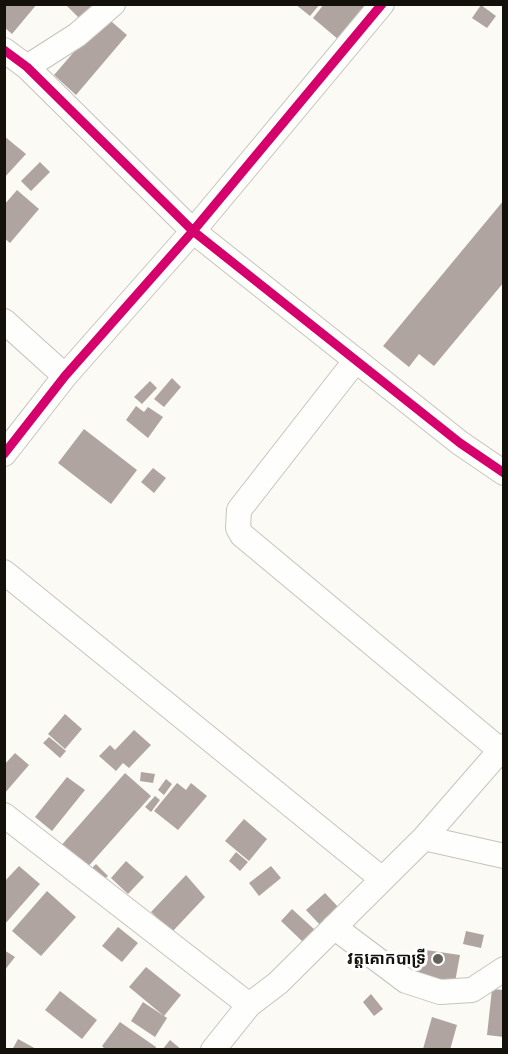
<!DOCTYPE html>
<meta charset="utf-8">
<style>
body{margin:0}
#map{position:relative;width:508px;height:1054px;overflow:hidden;background:#fbfaf4;font-family:Rubik,sans-serif}
canvas{display:block}
.frame{position:absolute;inset:0;border:6px solid #131109;pointer-events:none}
</style>
<div id="map">
<canvas width="508" height="1054"></canvas>
<div class="frame"></div>
</div>
<script>
const g = document.querySelector('canvas').getContext('2d');
g.lineJoin = 'round';
function fillPath(path, color) { g.fillStyle = color; g.fill(path, 'evenodd'); }
const shape = rows => new Path2D(rows.map(r => 'M' + r).join(''));
function stroke(path, color, width, dash) { g.strokeStyle = color; g.lineWidth = width; g.lineCap = dash ? 'butt' : 'round'; g.setLineDash(dash || []); g.stroke(path); }
function drawText(font, color, halo, rows, align = 'center') {
  g.font = font + ' Rubik,"Noto Sans Khmer",sans-serif'; g.lineWidth = 6; g.setLineDash([]); g.textBaseline = 'middle'; g.strokeStyle = halo; g.fillStyle = color; for (const [text, x, y, turn = 0] of rows) {
    g.save(); g.translate(x, y); g.rotate((+turn || 0) * Math.PI / 180); g.textAlign = isNaN(turn) ? turn : align; if (halo) g.strokeText(text, 0, 0); g.fillText(text, 0, 0); g.restore();
  }
}
fillPath(shape([
 [4,4,37,4,12,34,4,27],
 [65,4,103,4,86,25],
 [295,4,320,4,310,16],
 [324,4,369,4,339,40,313,18],
 [481,5,496,16,487,28,472,18],
 [105,16,127,35,76,95,54,75],
 [4,136,26,154,4,178],
 [40,162,50,172,31,191,21,181],
 [17,190,39,209,10,243,4,238,4,205],
 [504,200,504,282,434,366,419,354,409,367,383,346],
 [172,378,181,387,164,407,154,399],
 [150,381,157,388,142,404,134,397],
 [136,406,144,412,148,407,163,417,148,438,126,420],
 [84,429,137,470,111,504,58,463],
 [153,468,166,478,154,493,141,482],
 [65,714,82,729,65,749,48,734],
 [134,730,151,745,129,768,123,763,116,771,99,756,110,745,115,750],
 [49,737,66,751,60,758,43,743],
 [15,753,29,765,4,794,4,765],
 [141,772,155,774,153,783,140,781],
 [125,773,151,796,85,870,59,848],
 [67,777,85,790,52,831,35,817],
 [166,779,172,784,164,795,158,790],
 [177,783,186,790,191,783,207,796,178,830,154,811],
 [155,796,160,800,151,812,145,807],
 [244,819,267,839,249,861,225,841],
 [236,852,248,862,240,871,229,861],
 [126,861,144,877,128,894,111,878],
 [96,864,108,876,100,883,88,872],
 [19,866,40,884,4,925,4,882],
 [271,866,281,878,259,896,249,883],
 [186,875,205,897,172,932,151,912],
 [47,891,76,917,41,956,12,931],
 [325,893,341,910,322,927,306,910],
 [292,909,315,930,303,942,281,921],
 [118,927,138,943,122,962,102,946],
 [466,931,484,935,481,948,463,944],
 [419,949,460,955,455,982,415,975],
 [4,950,15,957,4,971],
 [146,967,181,995,164,1016,167,1018,155,1037,131,1021,143,1002,164,1016,129,987],
 [492,989,504,990,504,1037,487,1035],
 [60,991,97,1020,82,1039,45,1010],
 [371,994,383,1009,374,1016,363,1002],
 [432,1017,457,1025,450,1050,423,1049],
 [120,1022,156,1047,155,1050,106,1050,102,1046],
 [18,1039,38,1050,12,1050],
 [170,1040,182,1050,162,1050]
]), '#afa4a0');
const minor = shape([
 [4,50,27,67,193,231,460,443,504,473],
 [27,67,77,35,113,4],
 [4,321,65,376],
 [356,360,239,510,238,528,242,535,500,750],
 [4,454,65,376,193,231,382,4],
 [4,572,382,879],
 [4,815,249,1005],
 [424,838,504,856],
 [334,927,406,981,440,992,472,990,504,969],
 [213,1050,249,1005,278,983,424,838,504,746]
]);
stroke(minor, '#c5c3bc', 26);
stroke(minor, '#fefefd', 24);
stroke(shape([
 [4,50,27,67,193,231,460,443,504,473],
 [4,454,65,376,193,231,382,4]
]), '#d6006c', 9);
for (const [x, y, r, color] of [
 [438,959,6,"#64635b"]
]) { const dot = new Path2D(); dot.arc(x, y, r, 0, 2 * Math.PI); g.fillStyle = color; g.fill(dot); stroke(dot, '#fff', 2); }
drawText('bold 16px', '#131109', '#fff', [
 ["វត្តគោកបាទ្រី",426,959]
], 'right');
</script>
